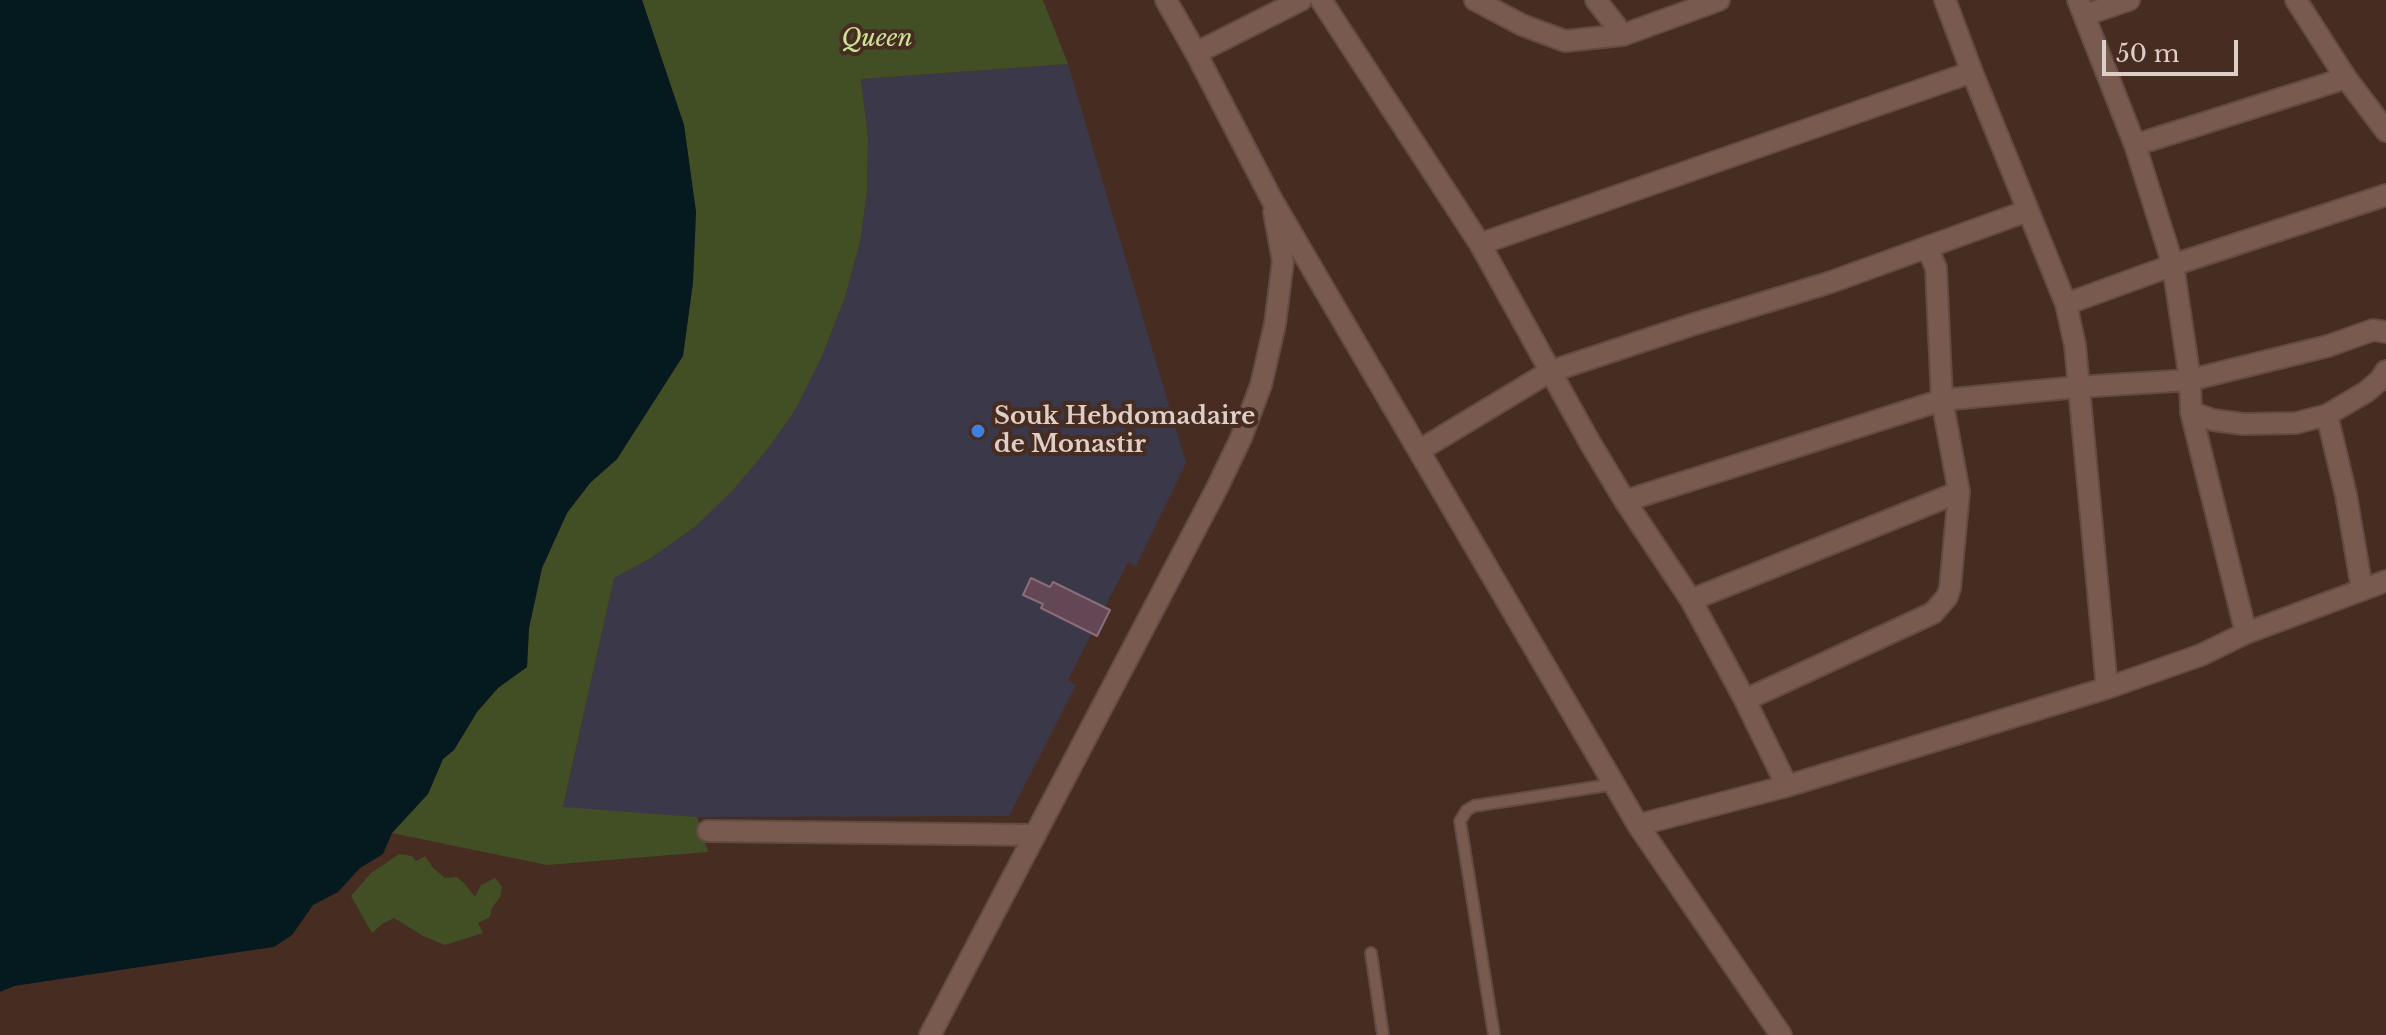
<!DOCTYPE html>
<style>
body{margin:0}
#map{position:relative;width:2386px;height:1035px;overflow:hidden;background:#462c21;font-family:"Libre Baskerville",serif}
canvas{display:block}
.scale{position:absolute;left:2102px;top:40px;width:136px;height:36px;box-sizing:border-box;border:4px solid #dfcec7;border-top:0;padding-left:10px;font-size:24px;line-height:28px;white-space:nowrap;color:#dfcec7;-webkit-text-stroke:6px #462c21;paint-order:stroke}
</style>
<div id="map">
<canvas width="2386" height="1035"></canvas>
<div class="scale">50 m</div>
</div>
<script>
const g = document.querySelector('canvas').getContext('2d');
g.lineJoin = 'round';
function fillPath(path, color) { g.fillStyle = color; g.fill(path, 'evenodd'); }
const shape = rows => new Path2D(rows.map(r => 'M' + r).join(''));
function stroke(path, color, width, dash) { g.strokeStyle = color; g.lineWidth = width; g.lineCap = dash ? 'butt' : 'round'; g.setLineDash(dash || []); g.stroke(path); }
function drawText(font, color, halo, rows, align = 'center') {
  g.font = font + ' "Libre Baskerville",serif'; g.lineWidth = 8; g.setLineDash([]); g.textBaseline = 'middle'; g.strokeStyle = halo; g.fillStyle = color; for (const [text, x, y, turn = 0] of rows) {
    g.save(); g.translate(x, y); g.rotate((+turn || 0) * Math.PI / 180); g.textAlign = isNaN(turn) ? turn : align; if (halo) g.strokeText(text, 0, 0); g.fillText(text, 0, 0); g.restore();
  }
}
fillPath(shape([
 [1068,64,1186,463,1136,566,1128,562,1068,680,1076,685,1009,816,697,817,563,808,614,578,651,558,696,526,733,490,766,451,794,412,823,354,845,297,860,242,867,192,868,138,861,79]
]), '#3b3849');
fillPath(shape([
 [642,0,1043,0,1068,64,861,79,868,138,867,192,860,242,845,297,823,354,794,412,766,451,733,490,696,526,651,558,614,578,563,807,697,817,708,852,547,865,392,833,428,794,443,759,454,750,477,712,498,688,527,667,529,628,542,568,567,513,590,483,617,459,683,356,693,282,696,212,684,125],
 [399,854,412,856,416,861,425,856,433,868,445,878,457,877,464,883,475,897,481,885,495,878,502,887,500,897,492,908,490,917,478,923,483,933,445,945,423,936,394,918,382,924,372,933,351,896,371,873]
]), '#424f25');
fillPath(shape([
 [0,0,642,0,684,125,696,212,693,282,683,356,617,459,590,483,567,513,542,568,529,628,527,667,498,688,477,712,454,750,443,759,428,794,392,833,383,854,360,868,338,892,313,905,292,935,274,947,15,986,0,992]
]), '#051a1e');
fillPath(shape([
 [274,947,280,948,274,951,16,990,0,996,0,992,15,986]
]), '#462c21');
const building = shape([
 [1031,578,1050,587,1053,582,1110,610,1097,636,1041,608,1043,604,1023,595,1031,578]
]);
fillPath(building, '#644754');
stroke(building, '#8b6c79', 2);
const service = shape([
 [1371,953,1383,1035],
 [1494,1035,1460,821,1467,810,1474,806,1615,784]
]);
const minor = shape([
 [1321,0,1480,244,1589,441,1625,501,1691,600,1745,700,1787,786],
 [1475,0,1522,25,1565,41,1623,35,1719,0],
 [1596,0,1623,35],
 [2078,0,2135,145,2173,265,2190,380,2191,412,2213,420,2243,424,2296,423,2327,415,2366,392,2380,380,2386,371],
 [2296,0,2346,78,2386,131],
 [2085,15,2129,0],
 [1196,53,1301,0],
 [2135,145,2346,78],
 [1480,244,1972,72],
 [2066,304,2173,265,2386,195],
 [2191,412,2246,633],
 [2327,415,2346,495,2362,589],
 [1420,450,1549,372,1691,325,1831,282,2027,211],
 [1625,501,1942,400,2078,387,2190,380,2328,346,2373,330,2386,332],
 [1691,600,1959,492],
 [2107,688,2201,655,2246,633,2386,581],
 [1745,700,1933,613,1947,597,1950,588,1959,492,1942,400,1936,268,1927,247],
 [1638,825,1787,786,2107,688,2075,345,2066,304,1972,72,1945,0],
 [708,831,1035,835]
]);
const tertiary = shape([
 [1166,0,1196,53,1272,200,1638,825,1781,1035],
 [930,1035,1217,488,1241,438,1261,385,1275,324,1283,261,1274,212]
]);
stroke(service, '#624b42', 14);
stroke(minor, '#624b42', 24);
stroke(tertiary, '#624b42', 24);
stroke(service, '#785a4e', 10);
stroke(minor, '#785a4e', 20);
stroke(tertiary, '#785a4e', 20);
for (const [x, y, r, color] of [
 [978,431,8,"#3f7fe0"]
]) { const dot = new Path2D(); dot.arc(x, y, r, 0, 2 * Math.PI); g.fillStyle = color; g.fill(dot); stroke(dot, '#462c21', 3); }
drawText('italic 24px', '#cae397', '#462c21', [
 ["Queen",877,39]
]);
drawText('bold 24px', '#dfcec7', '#462c21', [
 ["Souk Hebdomadaire",994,417],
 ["de Monastir",994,445]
], 'left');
</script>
